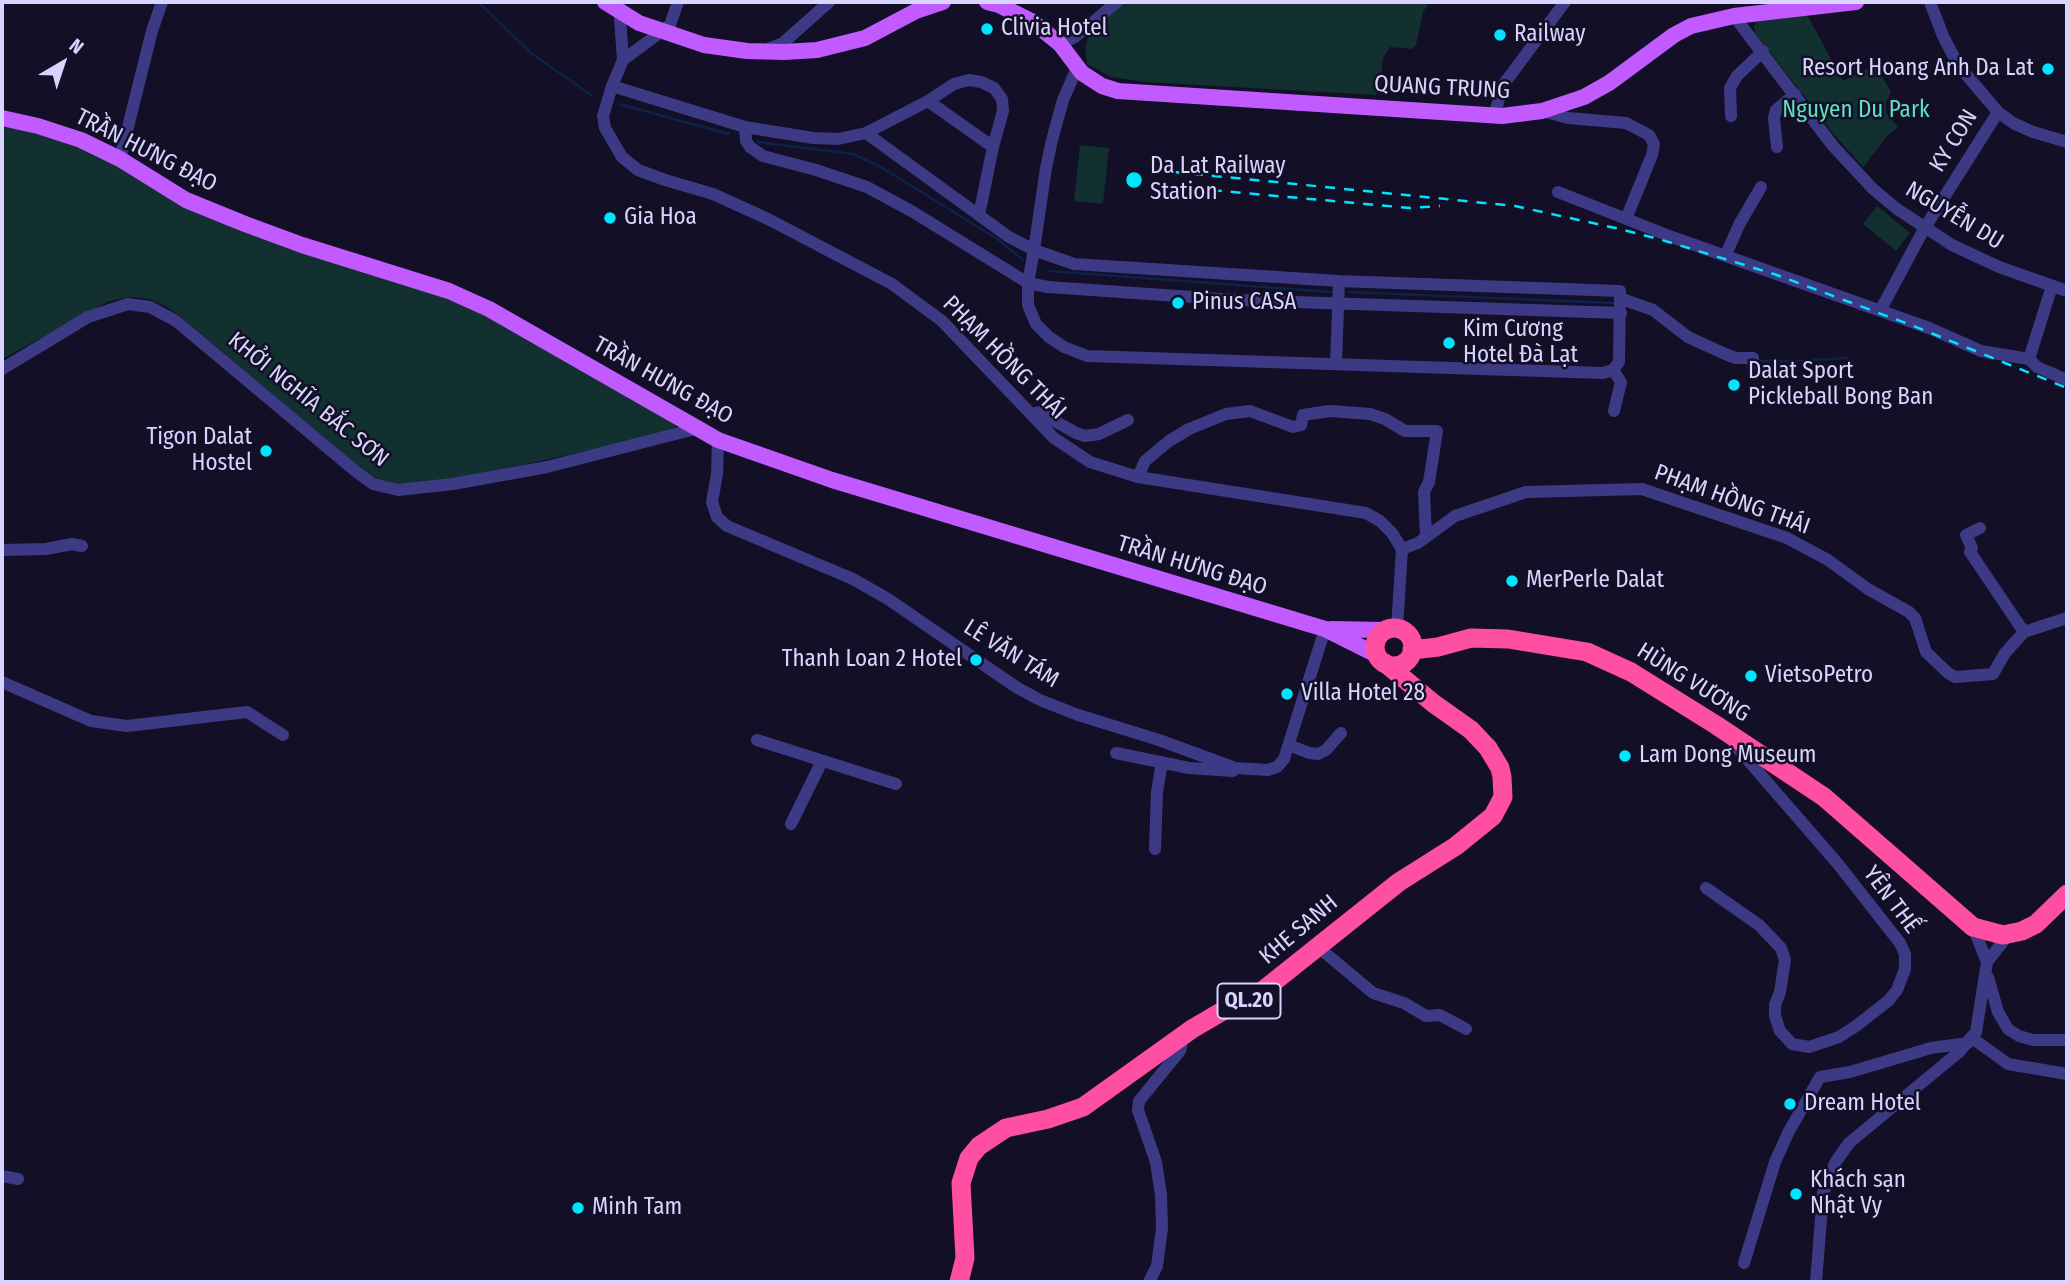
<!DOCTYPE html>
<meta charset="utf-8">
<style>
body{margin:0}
#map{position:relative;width:2069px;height:1284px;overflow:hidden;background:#130f26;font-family:"Fira Sans Condensed",sans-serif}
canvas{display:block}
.frame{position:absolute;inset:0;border:4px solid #d9d4ff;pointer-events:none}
.north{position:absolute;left:28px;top:28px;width:70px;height:70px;-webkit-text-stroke:5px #130f26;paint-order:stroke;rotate:39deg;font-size:19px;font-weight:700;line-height:28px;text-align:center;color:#d9d4ff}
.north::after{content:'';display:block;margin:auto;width:24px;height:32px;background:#d9d4ff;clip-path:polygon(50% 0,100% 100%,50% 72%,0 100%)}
</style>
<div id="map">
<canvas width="2069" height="1284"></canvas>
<div class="frame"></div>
<div class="north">N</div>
</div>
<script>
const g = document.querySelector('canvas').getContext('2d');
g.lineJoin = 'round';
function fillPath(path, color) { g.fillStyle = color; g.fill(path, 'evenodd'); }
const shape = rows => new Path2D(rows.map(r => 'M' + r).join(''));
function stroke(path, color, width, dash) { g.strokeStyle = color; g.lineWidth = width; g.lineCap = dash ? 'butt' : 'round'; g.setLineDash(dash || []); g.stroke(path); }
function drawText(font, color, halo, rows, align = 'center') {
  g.font = font + ' "Fira Sans Condensed",sans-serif'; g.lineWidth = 5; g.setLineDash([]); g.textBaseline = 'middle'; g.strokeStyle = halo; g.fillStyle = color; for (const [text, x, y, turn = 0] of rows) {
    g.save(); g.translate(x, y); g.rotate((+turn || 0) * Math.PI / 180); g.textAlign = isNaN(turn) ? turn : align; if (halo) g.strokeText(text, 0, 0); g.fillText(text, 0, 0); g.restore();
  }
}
fillPath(shape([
 [1125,2,1430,2,1423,12,1416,45,1412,49,1390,47,1383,58,1380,92,1375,95,1145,82,1111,77,1087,64,1085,47,1091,32],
 [1806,13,1843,81,1875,65,1891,92,1886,103,1886,112,1898,127,1889,134,1863,167,1832,132,1755,33,1754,26,1757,21],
 [2,126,39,133,79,147,118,166,472,309,501,322,676,423,674,431,509,468,451,479,399,485,378,479,359,467,180,316,164,305,149,299,131,297,109,301,2,359],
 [1080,145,1109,148,1103,204,1074,201],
 [1877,206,1910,233,1896,251,1863,224]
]), '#12302f');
stroke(shape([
 [478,2,531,53,591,95],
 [619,104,729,134],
 [757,142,853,154,879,166,996,238,1023,260],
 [1049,271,1331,292],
 [1349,292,1613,303],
 [1756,361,1798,361,1847,358]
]), '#0c2248', 2.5);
stroke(shape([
 [678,2,670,25,623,60,612,86,603,116,605,128,622,157,638,170,665,180,713,194,768,219,892,284,942,321,1054,438,1090,462,1138,477,1366,513,1380,521,1392,533,1402,549,1397,629],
 [1930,2,1943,36,1958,65,1998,112,2013,123,2033,132,2067,142],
 [619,4,623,60],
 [1734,16,1833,146,1873,189,1897,209,1952,245,1999,267,2067,291],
 [1060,44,1075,37,1117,2],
 [765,50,783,43,829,2],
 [612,86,745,127,746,141,750,147,763,156,816,170,867,187,913,212,1028,283,1048,287,1236,300,1621,313],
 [928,101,954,84,969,80,981,82,994,88,1002,99,1003,111,993,147],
 [1542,111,1568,118,1626,123,1649,135,1654,144,1652,155,1626,219],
 [1494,116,1503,85,1565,2],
 [1731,116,1730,88,1737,76,1763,51],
 [745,127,813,138,838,139,866,133,1009,237,1034,250,1074,264,1339,281,1620,291,1619,362,1613,370,1603,373,1087,356,1064,347,1049,337,1036,324,1028,305,1028,283,1034,250,1046,168,1052,140,1063,100,1077,68],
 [866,133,928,101,993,147,979,215],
 [1777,147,1774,118,1776,110,1795,94],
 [120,159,152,31,162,2],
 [1558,192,1672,237,1929,328,1981,351,2029,359,2037,367,2067,380],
 [1726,254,1740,223,1761,187],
 [1622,299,1653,310,1688,337,1725,354,1736,358,1753,358,1753,365],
 [1880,311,1924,229,1998,112],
 [2029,359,2052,286],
 [1336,363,1339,281],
 [2,369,88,317,128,304,150,307,176,321,354,470,373,484,398,490,453,484,547,467,695,429],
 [1613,370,1621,382,1614,411],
 [1031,414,1039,412,1076,433,1085,436,1099,434,1128,420],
 [718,440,717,474,712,502,717,517,727,526,853,579,888,599,1016,687,1040,700,1078,715,1159,740,1235,768,1268,770,1277,767,1284,759,1325,629],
 [1138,477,1145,461,1169,441,1189,429,1226,414,1250,411,1293,427,1301,425,1303,415,1330,411,1370,414,1385,419,1405,431,1437,431,1429,482,1424,492,1426,536],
 [1980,528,1966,535,1972,548,1970,552,2024,632],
 [1402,549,1418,543,1455,516,1526,492,1642,489,1787,538,1828,560,1868,589,1909,612,1915,618,1926,652,1948,673,1955,677,1993,674,2005,653,2024,632,2067,618],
 [2,550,46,549,72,544,82,546],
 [2,682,91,721,127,726,247,712,283,735],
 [757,740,896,784],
 [1289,745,1309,753,1318,754,1326,750,1341,733],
 [1116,753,1189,768,1233,771],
 [791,824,822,761],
 [1155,849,1157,792,1162,762],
 [1706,888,1759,925,1781,948,1785,960,1780,992,1775,1005,1775,1016,1780,1031,1792,1044,1809,1047,1839,1037,1856,1026,1888,1001,1897,990,1905,969,1905,954,1900,943,1838,864,1734,744],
 [1317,946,1373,993,1404,1003,1426,1016,1440,1015,1466,1029],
 [1987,962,2009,934],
 [1988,977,1998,1012,2008,1029,2019,1036,2033,1040,2067,1040],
 [1972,1038,2008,1064,2067,1074],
 [2,1176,18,1179],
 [1744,1263,1775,1162,1788,1133,1820,1077,1850,1072,1931,1048,1968,1043],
 [1149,1282,1157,1266,1162,1228,1161,1195,1156,1162,1138,1110,1139,1101,1180,1051,1184,1034],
 [1816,1282,1823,1193,1835,1163,1849,1143,1959,1052,1976,1032,1987,962,1973,927]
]), '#3d3a85', 12);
stroke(shape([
 [605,2,639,23,704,45,747,51,784,52,817,50,865,38,916,11,943,2],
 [987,2,999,5,1033,22,1060,44,1082,73,1102,86,1118,91,1502,116,1542,111,1584,97,1609,83,1674,35,1691,26,1734,16,1856,2],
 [2,118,38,126,81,140,120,159,186,200,245,224,302,245,449,291,489,309,718,440,832,480,1325,629,1377,655],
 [1331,629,1386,630]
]), '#c25bff', 16);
stroke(shape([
 '1375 647a19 19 0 1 1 38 0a19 19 0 1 1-38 0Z',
 [1412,650,1438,647,1471,638,1508,639,1587,652,1631,672,1716,725,1824,797,1973,927,2003,935,2022,931,2036,924,2067,894],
 [959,1282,965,1258,961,1183,969,1158,979,1146,1006,1128,1048,1119,1083,1107,1192,1029,1221,1012,1251,1000,1399,882,1456,846,1493,816,1503,797,1502,777,1500,768,1488,748,1471,730,1433,703,1385,663]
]), '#ff4fa3', 19);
stroke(shape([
 [1155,170,1515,206,1620,229,1662,240,1774,274,1911,325,2067,388],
 [1155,185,1410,208,1440,206]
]), '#00e5ff', 2.5, [10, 9]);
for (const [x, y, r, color] of [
 [987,29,7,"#00e5ff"],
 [1500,35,7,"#00e5ff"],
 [2048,69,7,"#00e5ff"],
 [1134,180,9,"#00e5ff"],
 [610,218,7,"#00e5ff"],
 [1178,303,7,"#00e5ff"],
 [1449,343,7,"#00e5ff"],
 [1734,385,7,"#00e5ff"],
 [266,451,7,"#00e5ff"],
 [1512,581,7,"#00e5ff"],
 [976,660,7,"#00e5ff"],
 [1751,676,7,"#00e5ff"],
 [1287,694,7,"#00e5ff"],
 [1625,756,7,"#00e5ff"],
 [1790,1104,7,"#00e5ff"],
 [1796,1194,7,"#00e5ff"],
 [578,1208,7,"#00e5ff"]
]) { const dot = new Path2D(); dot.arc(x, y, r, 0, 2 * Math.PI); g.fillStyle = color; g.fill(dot); stroke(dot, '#130f26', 2.5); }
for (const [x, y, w] of [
 [1249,1001,63]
]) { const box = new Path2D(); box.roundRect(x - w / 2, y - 17.5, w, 35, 5); g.fillStyle = '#130f26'; g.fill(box); stroke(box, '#d9d4ff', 2); }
drawText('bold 21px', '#d9d4ff', null, [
 ["QL.20",1249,1001]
]);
drawText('23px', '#d9d4ff', '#130f26', [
 ["Clivia Hotel",1001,29],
 ["Railway",1514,35],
 ["Resort Hoang Anh Da Lat",2034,69,"right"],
 ["Da Lat Railway",1150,167],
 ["Station",1150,193],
 ["Gia Hoa",624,218],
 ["Pinus CASA",1192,303],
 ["Kim Cương",1463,330],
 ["Hotel Đà Lạt",1463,356],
 ["Dalat Sport",1748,372],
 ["Pickleball Bong Ban",1748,398],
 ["Tigon Dalat",252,438,"right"],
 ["Hostel",252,464,"right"],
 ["MerPerle Dalat",1526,581],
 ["Thanh Loan 2 Hotel",962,660,"right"],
 ["VietsoPetro",1765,676],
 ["Villa Hotel 28",1301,694],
 ["Lam Dong Museum",1639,756],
 ["Dream Hotel",1804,1104],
 ["Khách sạn",1810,1181],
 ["Nhật Vy",1810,1207],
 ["Minh Tam",592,1208]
], 'left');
drawText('23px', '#d9d4ff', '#130f26', [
 ["QUANG TRUNG",1442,88,3],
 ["KY CON",1954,141,-58],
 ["TRẦN HƯNG ĐẠO",146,151,27],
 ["NGUYỄN DU",1954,216,31],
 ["PHẠM HỒNG THÁI",1004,358,45],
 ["TRẦN HƯNG ĐẠO",663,381,29],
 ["KHỞI NGHĨA BẮC SƠN",308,400,39],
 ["PHẠM HỒNG THÁI",1732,500,20],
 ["TRẦN HƯNG ĐẠO",1192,566,17],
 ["LÊ VĂN TÁM",1011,654,32],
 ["HÙNG VƯƠNG",1693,683,32],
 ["YÊN THẾ",1891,900,53],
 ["KHE SANH",1299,930,-40]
]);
drawText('23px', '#5fe0c0', '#130f26', [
 ["Nguyen Du Park",1856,111]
]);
</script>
